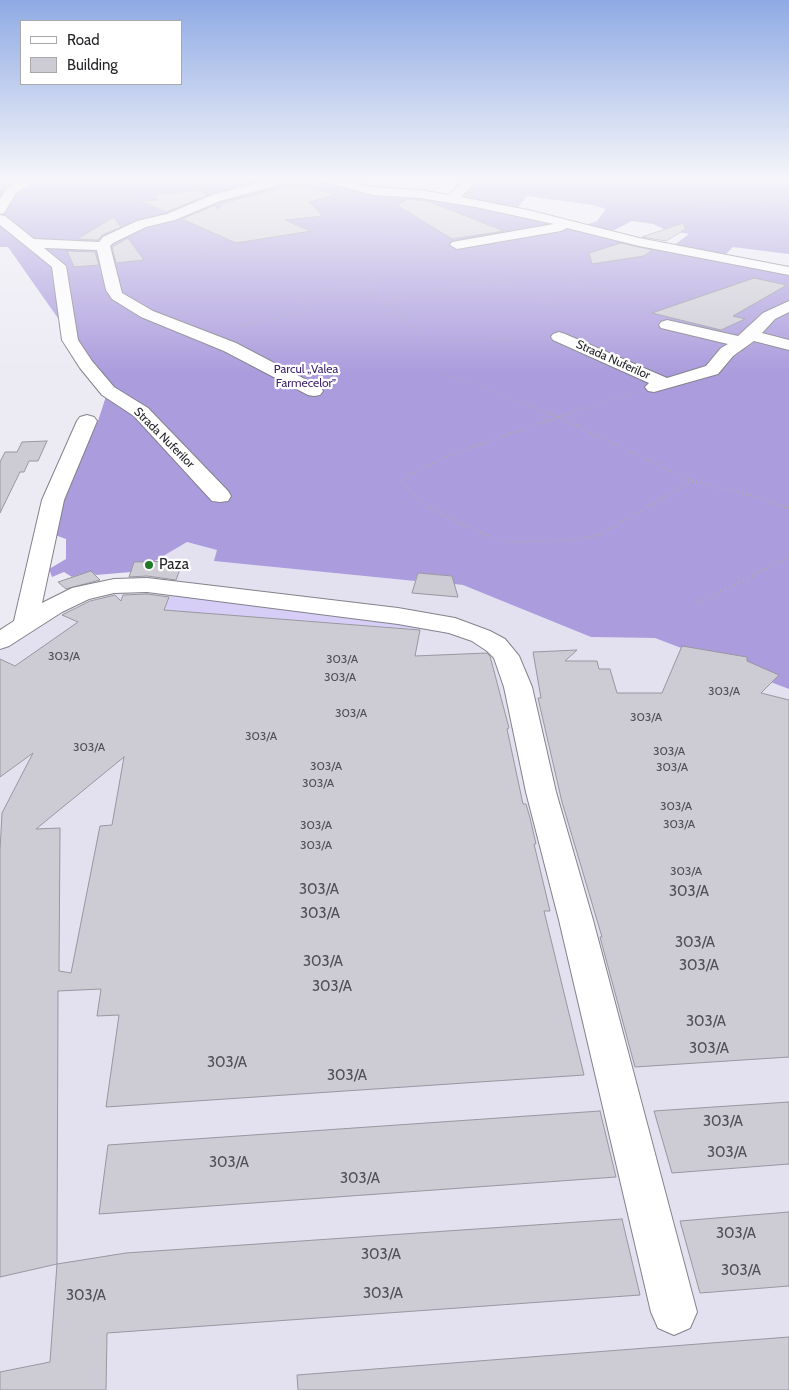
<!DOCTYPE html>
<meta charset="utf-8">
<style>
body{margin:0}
#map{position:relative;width:789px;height:1390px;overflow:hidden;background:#ecebf4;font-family:Cabin,sans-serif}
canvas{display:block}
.legend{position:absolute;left:20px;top:20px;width:162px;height:65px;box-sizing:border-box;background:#fff;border:1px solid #a9a8aa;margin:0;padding:6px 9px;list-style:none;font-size:15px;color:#27262a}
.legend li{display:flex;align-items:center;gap:10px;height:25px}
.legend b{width:25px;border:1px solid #a9a8aa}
</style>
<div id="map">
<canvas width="789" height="1390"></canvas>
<ul class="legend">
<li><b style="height:6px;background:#fff"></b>Road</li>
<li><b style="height:14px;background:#cdccd5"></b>Building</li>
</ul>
</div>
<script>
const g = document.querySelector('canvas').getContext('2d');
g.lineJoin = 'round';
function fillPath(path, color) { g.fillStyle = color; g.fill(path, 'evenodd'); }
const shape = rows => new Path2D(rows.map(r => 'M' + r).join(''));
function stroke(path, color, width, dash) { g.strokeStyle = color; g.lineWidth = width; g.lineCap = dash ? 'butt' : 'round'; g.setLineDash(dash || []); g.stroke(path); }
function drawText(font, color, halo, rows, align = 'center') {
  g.font = font + ' Cabin,sans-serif'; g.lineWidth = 4.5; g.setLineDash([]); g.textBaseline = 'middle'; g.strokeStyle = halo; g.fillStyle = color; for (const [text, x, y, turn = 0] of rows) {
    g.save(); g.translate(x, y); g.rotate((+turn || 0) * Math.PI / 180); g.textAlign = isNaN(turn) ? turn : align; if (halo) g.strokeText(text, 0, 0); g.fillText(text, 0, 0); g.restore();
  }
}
fillPath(shape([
 [187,542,217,550,215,561,415,581,418,573,452,576,455,584,463,585,591,637,655,638,789,689,789,1390,0,1390,0,651,71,607,75,609,84,604,88,606,106,594,123,593,134,562,153,562]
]), '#e3e0f0');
fillPath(shape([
 [170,594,423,625,430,630,122,607,166,604]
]), '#d6cef7');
fillPath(shape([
 [27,178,312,178,385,197,409,194,470,204,612,240,789,275,789,689,655,638,591,637,463,585,454,584,452,576,418,573,415,581,214,561,217,550,187,542,153,562,134,562,131,572,96,575,91,571,72,577,64,572,52,577,49,569,66,559,66,539,55,535,61,503,98,421,110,384,95,371,8,247,0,247,0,188],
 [469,178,789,178,789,254,733,247,722,258,673,246,689,234,666,230,653,224,632,221,609,233,583,226,597,221,606,209,592,205,527,196,516,210,448,195,456,193,451,191,460,189]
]), '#ab9cdd');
const building = shape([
 [298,184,335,195,309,202,323,216,285,220,311,231,236,243,182,219,215,205,218,209,223,203,298,184],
 [201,190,206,196,166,212,140,201,158,200,154,195,201,190],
 [408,199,428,201,504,231,452,239,397,205,408,199],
 [114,217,121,227,102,235,98,240,77,239,114,217],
 [683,223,686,229,666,241,642,237,683,223],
 [128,238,144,260,116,263,112,247,128,238],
 [621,243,652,250,644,256,592,264,589,253,621,243],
 [67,251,95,252,99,265,74,267,67,251],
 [754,278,787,285,733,316,745,319,721,330,652,313,754,278],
 [47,441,38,461,29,461,24,472,20,472,0,513,0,462,5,452,17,452,22,442,47,441],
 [183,561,176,580,147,576,129,577,134,562,183,561],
 [91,571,100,580,66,589,58,582,91,571],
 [418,573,452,576,458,597,412,593,418,573],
 [147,594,169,597,164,610,420,630,415,656,487,653,490,656,509,728,507,729,523,804,526,804,530,818,536,844,534,844,550,911,544,911,584,1075,106,1107,119,1015,97,1016,101,989,58,991,57,1264,0,1277,0,851,2,813,33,753,0,777,0,659,15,666,78,622,62,615,90,601,115,595,121,601,123,595,147,594],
 [124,757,112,825,100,826,71,973,59,971,60,828,36,829,124,757],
 [682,646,747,657,747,661,779,675,761,693,789,700,789,1057,635,1067,600,937,602,937,562,802,538,698,541,698,533,652,577,650,565,661,597,661,599,669,610,669,617,693,662,693,682,646],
 [789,1102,789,1164,672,1173,654,1111,789,1102],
 [600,1111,616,1177,99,1214,108,1145,600,1111],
 [789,1212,789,1286,700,1293,680,1221,789,1212],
 [622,1219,640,1295,107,1333,106,1390,0,1390,0,1372,50,1362,57,1264,126,1253,622,1219],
 [789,1337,789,1390,298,1390,297,1375,789,1337]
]);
fillPath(building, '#cdccd5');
stroke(building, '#9997a0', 1);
const minor = shape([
 [25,178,41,178,16,193,4,213,0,214,0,199,7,188,25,178],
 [276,178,293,178,291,180,272,187,220,201,175,220,146,227,113,243,110,246,122,293,153,311,236,343,320,387,323,391,320,395,314,396,308,395,224,351,141,317,112,299,106,290,97,250,44,248,66,266,78,340,92,361,114,387,148,408,228,491,231,496,228,501,220,502,212,501,134,416,102,395,80,368,62,340,52,267,0,225,0,215,5,216,34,239,99,242,103,237,137,221,167,214,212,195,276,178],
 [315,178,335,178,373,187,420,190,449,195,467,178,480,178,461,197,528,210,639,238,789,267,789,275,639,246,567,228,561,231,457,249,450,245,452,242,554,224,475,207,420,198,373,195,317,180,315,178],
 [789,301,789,312,775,319,762,333,789,340,789,350,754,341,733,356,718,374,654,392,648,391,645,387,649,383,553,340,551,337,553,334,559,332,565,334,667,378,706,366,721,348,728,344,661,328,659,325,661,322,667,320,738,336,763,313,789,301],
 [87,415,94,417,97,421,64,500,42,603,72,588,81,586,114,579,147,578,398,608,455,618,490,631,505,639,519,656,532,687,556,792,593,920,697,1312,690,1328,674,1335,658,1328,651,1312,559,920,526,792,504,687,494,658,487,651,472,641,449,633,398,624,147,592,114,593,89,599,62,612,9,646,0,649,0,630,14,621,42,500,77,421,80,417,87,415]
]);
const highway = shape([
 [17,178,15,180,0,186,0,179,17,178]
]);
stroke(minor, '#84828b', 2);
stroke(highway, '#84828b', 2);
stroke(shape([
 [52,180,158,181],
 [607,183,612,178],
 [774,196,789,195],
 [739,198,737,194,741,186,759,178],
 [761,213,789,217],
 [749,223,767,215],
 [650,224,669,221,671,219,668,214,672,211,693,208,696,204,739,198,767,199],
 [366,227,436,247],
 [281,230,287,237],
 [739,235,761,213,760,210,767,199,778,192,789,189],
 [776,253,780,245,789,246],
 [485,257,519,271,541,268,553,270,574,280],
 [163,264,223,249,430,213],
 [371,280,391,274,439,247],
 [483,280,497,277],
 [504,280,497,277,519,271]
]), '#adacb3', 1, [0.5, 2]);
stroke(shape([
 [375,279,361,283,431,342,541,337],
 [501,279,524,288,557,306],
 [572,279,602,293],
 [383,302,489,279],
 [231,327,300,313,306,310,307,307,300,297,361,283],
 [440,374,474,384,538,409],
 [581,409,637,392]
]), '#adacb3', 2, [0.5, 2.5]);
stroke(shape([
 [535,408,558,417],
 [558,417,692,481,599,535,576,540,513,542,493,538,447,517,421,502,401,482,410,474,452,454,558,417],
 [558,417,585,408],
 [692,481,720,489,731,489,789,508],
 [755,574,789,557]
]), '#adacb3', 2.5, [1, 3]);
stroke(shape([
 [698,603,758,573]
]), '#adacb3', 3, [1, 4]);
fillPath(minor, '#fff');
fillPath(highway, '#fff');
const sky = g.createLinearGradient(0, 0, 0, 373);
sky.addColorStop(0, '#8faae4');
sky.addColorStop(0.48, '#f6f6fa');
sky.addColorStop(1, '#f6f6fa00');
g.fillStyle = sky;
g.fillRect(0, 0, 789, 373);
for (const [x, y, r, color] of [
 [149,565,5,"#1d7928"]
]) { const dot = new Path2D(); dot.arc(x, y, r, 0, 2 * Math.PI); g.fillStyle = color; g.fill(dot); stroke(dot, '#fff', 2); }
drawText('12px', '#27262a', '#fff', [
 ["Strada Nuferilor",613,360,24],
 ["Strada Nuferilor",164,438,45]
]);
drawText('12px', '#3f2671', '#fff', [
 ["Parcul „Valea",306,369],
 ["Farmecelor”",306,383]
]);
drawText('12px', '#505055', null, [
 ["303/A",64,656],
 ["303/A",342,659],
 ["303/A",340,677],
 ["303/A",724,691],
 ["303/A",351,713],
 ["303/A",646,717],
 ["303/A",261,736],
 ["303/A",89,747],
 ["303/A",669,751],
 ["303/A",326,766],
 ["303/A",672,767],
 ["303/A",318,783],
 ["303/A",676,806],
 ["303/A",679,824],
 ["303/A",316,825],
 ["303/A",316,845],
 ["303/A",686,871]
]);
drawText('15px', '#27262a', '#fff', [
 ["Paza",159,565]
], 'left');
drawText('15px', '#505055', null, [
 ["303/A",319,890],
 ["303/A",689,892],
 ["303/A",320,914],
 ["303/A",695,943],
 ["303/A",323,962],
 ["303/A",699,966],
 ["303/A",332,987],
 ["303/A",706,1022],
 ["303/A",709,1049],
 ["303/A",227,1063],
 ["303/A",347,1076],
 ["303/A",723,1122],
 ["303/A",727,1153],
 ["303/A",229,1163],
 ["303/A",360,1179],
 ["303/A",736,1234],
 ["303/A",381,1255],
 ["303/A",741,1271],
 ["303/A",383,1294],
 ["303/A",86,1296]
]);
</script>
